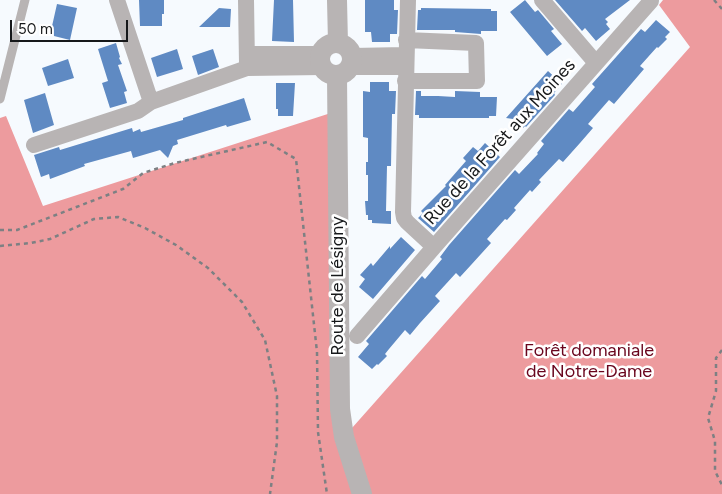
<!DOCTYPE html>
<meta charset="utf-8">
<style>
body{margin:0}
#map{position:relative;width:722px;height:494px;overflow:hidden;background:#f6fafe;font-family:Figtree,sans-serif}
canvas{display:block}
.scale{position:absolute;left:10px;top:20px;width:118px;height:22px;box-sizing:border-box;border:2px solid #16181a;border-top:0;padding-left:6px;font-size:15px;line-height:18px;white-space:nowrap;color:#16181a;-webkit-text-stroke:4px #fff;paint-order:stroke}
</style>
<div id="map">
<canvas width="722" height="494"></canvas>
<div class="scale">50 m</div>
</div>
<script>
const g = document.querySelector('canvas').getContext('2d');
g.lineJoin = 'round';
function fillPath(path, color) { g.fillStyle = color; g.fill(path, 'evenodd'); }
const shape = rows => new Path2D(rows.map(r => 'M' + r).join(''));
function stroke(path, color, width, dash) { g.strokeStyle = color; g.lineWidth = width; g.lineCap = dash ? 'butt' : 'round'; g.setLineDash(dash || []); g.stroke(path); }
function drawText(font, color, halo, rows, align = 'center') {
  g.font = font + ' Figtree,sans-serif'; g.lineWidth = 5; g.setLineDash([]); g.textBaseline = 'middle'; g.strokeStyle = halo; g.fillStyle = color; for (const [text, x, y, turn = 0] of rows) {
    g.save(); g.translate(x, y); g.rotate((+turn || 0) * Math.PI / 180); g.textAlign = isNaN(turn) ? turn : align; if (halo) g.strokeText(text, 0, 0); g.fillText(text, 0, 0); g.restore();
  }
}
fillPath(shape([
 [663,0,722,0,722,494,0,494,0,118,6,116,43,206,337,111,344,437,690,47,659,5]
]), '#ed9b9e');
fillPath(shape([
 [139,0,164,0,164,14,162,14,162,26,140,26],
 [274,0,293,0,294,42,272,41],
 [365,0,394,0,394,10,398,10,397,34,390,34,390,42,372,42,371,32,365,32],
 [525,0,535,12,538,10,554,29,551,31,562,44,547,56,510,12],
 [555,0,630,0,605,19,608,22,606,24,610,29,596,41,585,28,582,31],
 [57,4,77,8,70,40,50,35],
 [219,8,231,9,230,27,199,27],
 [421,8,491,9,491,11,497,11,497,31,481,31,481,34,455,32,455,30,417,30,418,10,421,10],
 [656,20,670,32,665,37,667,39,658,48,657,47,640,66,644,69,614,104,609,100,588,124,593,128,580,143,563,162,559,159,539,180,541,182,532,192,530,190,514,208,516,210,507,220,505,219,487,239,491,243,471,265,460,277,456,273,435,296,440,301,420,323,410,335,405,330,389,349,385,354,387,356,378,365,377,364,372,369,358,357,369,344,366,341,422,276,425,279,442,259,440,257,449,245,515,170,519,174,538,154,537,153,544,144,541,141,569,109,573,112,595,87,592,84,641,29,645,32],
 [116,43,120,57,119,58,122,64,118,65,127,91,124,92,127,103,110,108,102,83,108,81,98,49],
 [177,49,183,69,157,77,151,58],
 [213,49,219,67,198,75,192,56],
 [68,59,74,78,48,86,42,68],
 [548,71,562,84,554,93,555,95,526,127,525,126,523,128,513,119,506,118],
 [370,82,389,82,389,91,396,91,395,114,392,114,391,166,387,166,386,211,391,211,391,224,372,223,372,220,368,220,368,215,366,215,365,201,368,201,368,175,366,175,366,162,368,162,368,138,363,137,363,91,370,92],
 [276,83,295,83,293,116,278,116,278,109,276,109],
 [416,91,421,91,421,96,438,96,455,97,455,91,480,92,480,97,497,97,496,116,489,116,489,118,419,118,419,115,415,115],
 [45,93,54,125,33,133,24,100],
 [244,98,251,120,227,127,226,125,177,140,178,144,173,146,168,158,160,150,133,158,131,151,84,164,85,166,50,179,49,174,41,177,34,155,59,147,60,150,132,128,133,132,140,129,141,132,183,120,183,118],
 [485,143,500,157,434,232,418,218,423,213,421,211,446,186,445,185,466,161,463,158,473,147,478,151],
 [401,237,415,250,373,299,359,287,365,279,360,275,371,263,373,266,390,246,390,249]
]), '#5f8ac3');
stroke(shape([
 [714,0,722,9],
 [0,230,17,230,123,189,143,173,175,163,267,142,296,159,317,352,318,432,327,494],
 [0,246,31,243,50,239,94,219,118,217,145,228,176,245,208,268,242,302,265,340,277,396,277,442,270,494],
 [722,350,716,358,716,391,708,418,715,441,715,471,722,485]
]), '#7d8083', 2.5, [4, 4]);
stroke(shape([
 [0,99,25,0]
]), '#b8b4b4', 9);
stroke(shape([
 [117,0,151,102,247,68,322,67],
 [246,0,247,64],
 [408,0,403,212,404,218,407,222,434,247,651,1],
 [542,0,596,63],
 [247,54,321,54],
 [352,56,405,55],
 [350,67,405,67],
 [405,81,477,81,476,43,406,40],
 [34,145,138,111,151,102],
 [357,336,434,247]
]), '#b8b4b4', 16);
stroke(shape([
 [337,0,338,43],
 '320 59a16 16 0 1 1 32 0a16 16 0 1 1-32 0Z',
 [337,75,340,409,344,437,362,494]
]), '#b8b4b4', 20);
drawText('18px', '#16181a', '#fff', [
 ["Rue de la Forêt aux Moines",500,142,-48],
 ["Route de Lésigny",338,286,-90]
]);
drawText('18px', '#69051d', '#fff', [
 ["Forêt domaniale",589,351],
 ["de Notre-Dame",589,372]
]);
</script>
